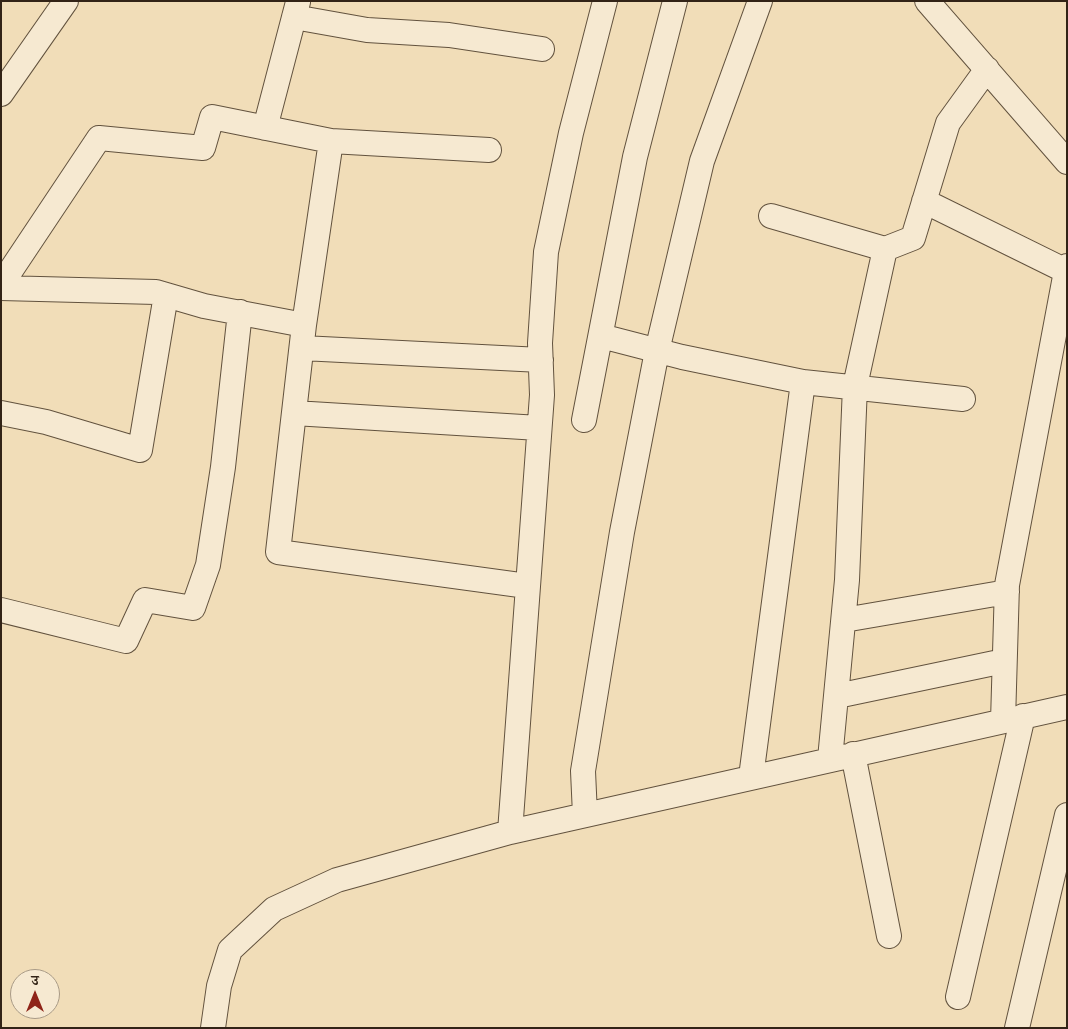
<!DOCTYPE html>
<meta charset="utf-8">
<style>
body{margin:0}
#map{position:relative;width:1068px;height:1029px;overflow:hidden;background:#f1ddb8;font-family:"Gentium Book Plus","Noto Serif Devanagari",serif}
canvas{display:block}
.frame{position:absolute;inset:0;border:2px solid #322316;pointer-events:none}
.north{position:absolute;left:10px;top:969px;width:50px;height:50px;box-sizing:border-box;background:#f6e9d1;border:1px solid #a89a86;border-radius:50%;rotate:0deg;font-size:14px;font-weight:700;line-height:20px;text-align:center;color:#322316}
.north::after{content:'';display:block;margin:auto;width:18px;height:22px;background:#8f2418;clip-path:polygon(50% 0,100% 100%,50% 72%,0 100%)}
</style>
<div id="map">
<canvas width="1068" height="1029"></canvas>
<div class="frame"></div>
<div class="north">उ</div>
</div>
<script>
const g = document.querySelector('canvas').getContext('2d');
g.lineJoin = 'round';
const shape = rows => new Path2D(rows.map(r => 'M' + r).join(''));
function stroke(path, color, width, dash) { g.strokeStyle = color; g.lineWidth = width; g.lineCap = dash ? 'butt' : 'round'; g.setLineDash(dash || []); g.stroke(path); }
const minor = shape([
 [927,1,1067,162],
 [294,17,367,30,449,35,542,49],
 [1,94,66,1],
 [265,128,298,2],
 [331,141,304,325,278,552,527,586],
 [924,201,1066,271],
 [771,216,885,249],
 [1,285,99,138,203,148,212,117,331,141,489,150],
 [1,288,156,292,204,306,304,325],
 [601,336,682,357,803,382,963,399],
 [302,348,541,360],
 [1,413,46,422,140,450,166,295],
 [294,413,539,428],
 [584,420,635,157,675,1],
 [1,610,126,641,145,600,193,608,208,565,223,467,240,312],
 [844,620,1007,592],
 [837,696,1004,661],
 [1003,721,1007,585,1067,266],
 [853,754,889,936],
 [830,759,847,580,855,386,885,249,913,238,948,123,987,69],
 [751,777,803,382],
 [585,815,583,771,622,532,657,351,702,161,760,1],
 [510,832,542,395,540,343,546,252,571,133,605,1],
 [958,997,1023,716],
 [213,1028,219,986,230,950,274,909,337,880,510,832,1067,707],
 [1017,1028,1067,815]
]);
stroke(minor, '#62523e', 26);
stroke(minor, '#f6e9d1', 24);
</script>
